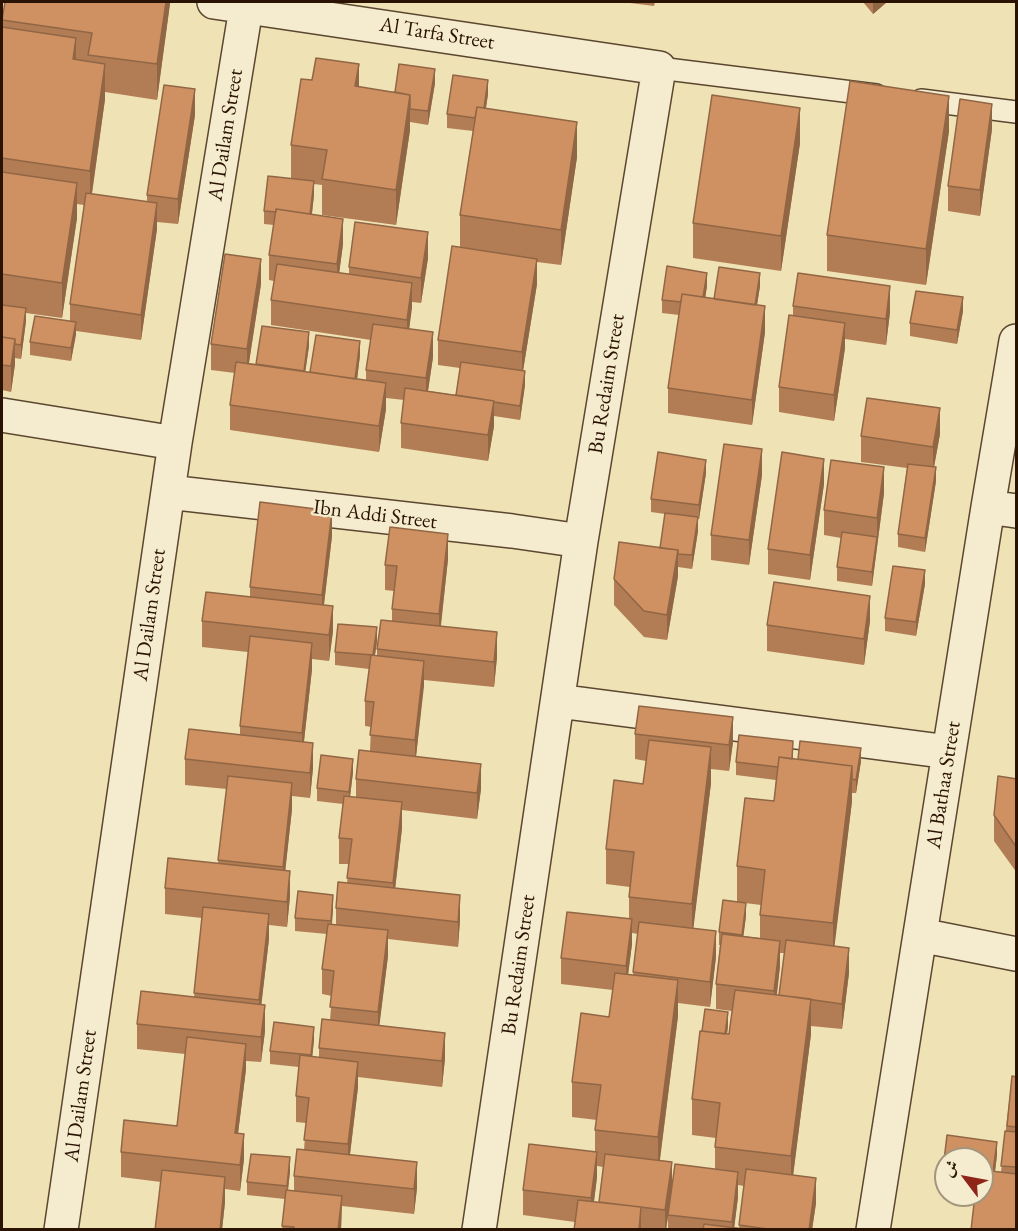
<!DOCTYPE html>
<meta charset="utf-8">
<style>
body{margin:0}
#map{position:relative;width:1018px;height:1231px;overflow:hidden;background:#efe2b5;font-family:"EB Garamond",Amiri,serif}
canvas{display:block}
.frame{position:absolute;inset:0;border:3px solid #2a1303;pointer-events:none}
.north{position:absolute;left:934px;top:1147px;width:60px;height:60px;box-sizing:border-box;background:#f5eccf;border:2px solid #a4957d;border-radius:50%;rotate:302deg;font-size:16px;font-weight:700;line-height:24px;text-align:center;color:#2a1303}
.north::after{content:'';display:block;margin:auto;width:21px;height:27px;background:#8f2418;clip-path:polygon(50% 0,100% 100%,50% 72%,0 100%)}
</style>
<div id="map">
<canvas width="1018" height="1231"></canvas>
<div class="frame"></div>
<div class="north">ش</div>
</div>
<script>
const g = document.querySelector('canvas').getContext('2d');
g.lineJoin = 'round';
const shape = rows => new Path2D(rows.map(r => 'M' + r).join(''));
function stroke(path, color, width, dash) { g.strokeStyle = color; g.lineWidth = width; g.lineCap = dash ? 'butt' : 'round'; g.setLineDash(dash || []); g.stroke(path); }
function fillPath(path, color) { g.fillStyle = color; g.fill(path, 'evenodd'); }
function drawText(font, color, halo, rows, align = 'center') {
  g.font = font + ' "EB Garamond",serif'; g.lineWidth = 4.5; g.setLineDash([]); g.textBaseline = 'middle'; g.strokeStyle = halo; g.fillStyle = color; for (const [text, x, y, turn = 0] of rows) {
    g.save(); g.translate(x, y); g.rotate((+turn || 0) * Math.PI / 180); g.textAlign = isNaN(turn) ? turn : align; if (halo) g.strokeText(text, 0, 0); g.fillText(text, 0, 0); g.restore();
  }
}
const lane = shape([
 [659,68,876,95],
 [921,100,1016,112]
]);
const street = shape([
 [214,2,659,68,581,541,479,1230],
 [2,415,175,443],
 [168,492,512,531,581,541],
 [988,507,1016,511],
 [558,701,949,752],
 [920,935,1016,954],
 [61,1230,175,443,247,2],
 [873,1230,988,507,1016,341]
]);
stroke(lane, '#5b4730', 24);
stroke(street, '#5b4730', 36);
stroke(lane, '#f5eccf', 21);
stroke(street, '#f5eccf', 33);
fillPath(shape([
 [170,2,157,100,105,92,105,99,92,194,147,202,147,195,195,115,178,224,157,222,157,229,141,340,76,331,71,361,30,355,30,342,70,321,70,304,84,205,77,204,77,218,62,318,26,313,26,321,21,359,15,358,15,364,11,392,2,390,2,20],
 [622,2,655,2,654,6],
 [863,2,887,2,873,14],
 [435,83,428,125,410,122,410,130,396,225,322,215,322,185,314,184,314,195,312,214,343,244,339,273,349,274,349,267,428,258,421,303,412,302,409,329,433,357,428,391,456,395,460,368,438,365,438,340,460,247,460,215,473,131,447,128,447,114,488,94,486,108,577,157,561,265,537,262,537,284,523,371,525,385,520,420,494,416,494,426,488,461,401,448,401,423,404,400,386,398,386,409,379,452,230,430,230,405,235,373,211,370,211,344,261,284,249,363,256,364,309,346,305,372,310,372,360,355,357,379,366,381,366,370,371,340,271,325,271,300,274,281,269,280,269,255,274,225,264,224,264,211,291,178,291,145,359,87,395,92],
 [992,129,980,216,948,211,948,186],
 [949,131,926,285,827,271,827,235],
 [800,143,781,271,693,258,693,223],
 [707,286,705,298,714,299,760,286,757,305,765,332,752,425,668,413,668,388,679,315,662,313,662,300],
 [793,306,890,312,886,345,845,339,845,348,834,421,779,412,779,387,793,315],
 [963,311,957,344,910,336,910,323],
 [940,434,934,467,936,481,925,552,898,547,898,534,907,468,861,462,861,436],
 [706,473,699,519,698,519,698,531,692,569,678,567,678,576,667,640,644,637,614,605,614,579,660,548,665,514,651,512,651,499],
 [762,475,749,565,711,560,711,535],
 [824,484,810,580,768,574,768,549],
 [884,493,872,586,837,581,837,567,841,538,824,535,824,510],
 [332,536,324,605,333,631,329,661,312,659,312,669,304,742,313,768,310,798,292,796,292,809,285,871,290,896,287,927,269,925,269,939,261,1005,265,1031,261,1062,246,1061,246,1069,238,1133,244,1159,240,1191,225,1189,225,1202,222,1230,155,1230,161,1182,121,1177,121,1152,177,1126,185,1054,137,1049,137,1024,194,997,202,918,165,914,165,888,218,863,227,789,185,785,185,759,240,734,240,726,248,652,202,647,202,621,250,597,250,587],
 [448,559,441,626,497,657,494,687,424,680,416,756,481,789,477,819,402,810,402,828,395,888,460,920,458,947,388,939,388,956,379,1025,445,1058,442,1087,358,1077,358,1087,350,1155,417,1188,414,1214,342,1206,341,1230,282,1230,285,1199,247,1195,247,1182,290,1171,288,1190,294,1191,294,1176,304,1150,306,1123,296,1122,296,1096,299,1067,270,1064,270,1051,314,1040,312,1057,319,1058,319,1048,330,1020,332,996,322,994,322,969,327,934,295,931,295,918,333,908,332,924,336,925,336,908,347,883,349,864,339,864,339,838,343,804,317,801,317,788,353,772,350,797,356,797,356,779,370,751,371,727,365,726,365,701,369,669,335,665,335,652,377,641,375,655,377,656,377,649,392,621,392,609,394,591,385,590,385,565],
 [925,584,916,636,885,631,885,618],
 [870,621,864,665,767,651,767,625],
 [635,734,733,742,729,771,711,769,711,783,693,928,716,957,710,1007,678,1003,678,1016,660,1160,672,1184,715,1169,715,1147,716,1138,692,1135,692,1099,702,1031,728,1026,727,1034,729,1034,732,1011,716,1009,716,984,720,945,719,945,719,932,746,916,743,936,760,938,760,915,761,905,737,902,737,866,774,801,776,780,736,775,736,762,793,755,793,759,861,761,856,793,852,793,852,801,834,946,849,973,842,1029,811,1026,811,1034,793,1175,816,1203,812,1230,668,1230,668,1217,666,1230,574,1230,575,1222,523,1215,523,1190,595,1151,595,1130,597,1120,572,1117,572,1082,609,1017,613,990,561,984,561,958,629,918,629,897,630,887,606,884,606,849,643,784,646,761,635,759],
 [632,933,638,934,633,975,628,974,632,944],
 [780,953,785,953,779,995,777,995,780,966],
 [597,1166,603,1167,599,1202,594,1202,597,1177],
 [738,1185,744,1186,739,1228,734,1227,738,1197],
 [1017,779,1017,873,994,841,994,815],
 [1012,1076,1017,1077,1017,1230,971,1230,975,1195,982,1195,982,1159,946,1159,946,1182,943,1182,943,1169,947,1135,997,1142,997,1155,995,1171,1001,1172]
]), '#b27d54');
fillPath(shape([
 [166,2,170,2,170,4,157,100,157,64],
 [873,2,887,2,873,14],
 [76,38,76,73,73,59],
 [105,64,105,99,90,206,90,171],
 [359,64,359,100,355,86],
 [435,69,435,83,428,125,428,111],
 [488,80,488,94,482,133,482,119],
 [195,89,195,115,178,224,178,199],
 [410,95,410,130,396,225,396,190],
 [949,96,949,131,926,285,926,249],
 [992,104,992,129,980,216,980,190],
 [800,108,800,143,781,271,781,236],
 [577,122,577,157,561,265,561,230],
 [314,181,314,195,310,229,310,216],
 [77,183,77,218,62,318,62,283],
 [157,203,157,229,141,340,141,315],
 [343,219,343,244,337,290,337,264],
 [428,232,428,258,421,303,421,278],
 [261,259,261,284,247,375,247,349],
 [537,259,537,284,522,377,522,352],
 [707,273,707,286,702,319,702,305],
 [760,273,760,286,754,324,754,311],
 [412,283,412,308,407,345,407,320],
 [890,286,890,312,886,345,886,319],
 [963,297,963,311,957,344,957,330],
 [765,306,765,332,752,425,752,400],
 [26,308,26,321,21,359,21,345],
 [76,322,76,335,71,361,71,348],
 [845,323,845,348,834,421,834,395],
 [309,332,309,346,303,388,303,375],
 [433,332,433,357,426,404,426,378],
 [15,339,15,364,11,392,11,366],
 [360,341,360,355,355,397,355,384],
 [525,371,525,385,520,420,520,406],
 [386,383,386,409,379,452,379,426],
 [494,401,494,426,488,461,488,435],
 [940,408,940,434,933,472,933,447],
 [762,449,762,475,749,565,749,540],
 [824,459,824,484,810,580,810,555],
 [706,460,706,473,699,519,699,505],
 [884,467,884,493,872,586,872,572,877,539,877,518],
 [936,467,936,481,925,552,925,538],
 [332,511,332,536,322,620,322,595],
 [698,517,698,531,692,569,692,555],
 [448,534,448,559,439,640,439,614],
 [678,550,678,576,667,640,667,615],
 [925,570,925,584,916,636,916,622],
 [870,596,870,621,864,665,864,639],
 [333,606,333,631,329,661,329,635],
 [377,627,377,641,373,669,373,656],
 [497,632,497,657,494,687,494,662],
 [312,643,312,669,302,758,302,733],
 [424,661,424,686,415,766,415,740],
 [733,717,733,742,729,771,729,745],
 [313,743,313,768,310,798,310,773],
 [711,747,711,783,692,940,692,904],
 [861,748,861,761,856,793,856,780],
 [353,759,353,772,349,805,349,792],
 [481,764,481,789,477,819,477,793],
 [852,766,852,801,833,959,833,923],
 [292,783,292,809,283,892,283,867],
 [402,802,402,828,393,908,393,883],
 [290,871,290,896,287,927,287,902],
 [333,895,333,908,331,935,331,921],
 [460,895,460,920,458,947,458,922],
 [746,903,746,916,742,948,742,935],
 [269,914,269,939,259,1025,259,1000],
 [632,919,632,944,626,991,626,966],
 [388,930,388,956,378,1037,378,1012],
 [716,931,716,957,710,1007,710,982],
 [780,941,780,966,774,1016,774,991],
 [849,948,849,973,842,1029,842,1004],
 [678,980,678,1016,658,1173,658,1137],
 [811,999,811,1034,791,1192,791,1156],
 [265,1005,265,1031,261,1062,261,1037],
 [728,1012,728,1026,724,1057,724,1044],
 [314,1027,314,1040,311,1069,311,1055],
 [445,1033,445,1058,442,1087,442,1061],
 [246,1044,246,1069,235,1158,235,1133],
 [358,1062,358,1087,348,1170,348,1144],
 [244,1134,244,1159,240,1191,240,1165],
 [997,1142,997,1155,993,1188,993,1175],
 [597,1152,597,1177,591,1224,591,1198],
 [290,1157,290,1171,287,1199,287,1186],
 [417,1162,417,1188,414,1214,414,1189],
 [672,1162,672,1187,666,1230,665,1230,665,1210],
 [738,1172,738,1197,734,1230,732,1230,732,1222],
 [225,1177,225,1202,222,1230,220,1230],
 [816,1178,816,1203,812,1230,809,1230],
 [342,1196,341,1230,338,1230],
 [641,1207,641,1230,639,1230]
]), '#916645');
const building = shape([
 [5,2,166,2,157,64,88,55,92,33,2,20,5,2],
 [2,27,76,38,73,59,105,64,90,171,2,158,2,27],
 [316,58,359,64,355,86,410,95,396,190,322,179,327,150,291,145,301,79,312,80,316,58],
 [399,64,435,69,428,111,410,109,410,95,395,92,399,64],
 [453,75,488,80,484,108,477,107,475,118,447,114,453,75],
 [850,81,949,96,926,249,827,235,850,81],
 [164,85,195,89,178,199,147,195,164,85],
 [712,95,800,108,781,236,693,223,712,95],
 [960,99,992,104,980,190,948,186,960,99],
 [477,107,577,122,561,230,460,215,477,107],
 [2,172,77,183,62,283,2,274,2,172],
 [268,176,314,181,310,214,276,209,276,212,264,211,268,176],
 [86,193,157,203,141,315,70,304,86,193],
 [276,209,343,219,337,264,269,255,276,209],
 [355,222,428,232,421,278,349,267,355,222],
 [452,246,537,259,522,352,438,340,452,246],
 [225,254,261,259,247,349,211,344,225,254],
 [277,264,412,283,407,320,271,300,277,264],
 [667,266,707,273,703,297,682,294,681,302,662,300,667,266],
 [719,267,760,273,755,305,714,299,719,267],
 [798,273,890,286,886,319,793,306,798,273],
 [916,291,963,297,957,330,910,323,916,291],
 [682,294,765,306,752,400,668,388,682,294],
 [2,305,26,308,21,345,15,344,15,339,2,337,2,305],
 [789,315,845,323,834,395,779,387,789,315],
 [35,316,76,322,71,348,30,342,35,316],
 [373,324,433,332,426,378,366,370,373,324],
 [262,326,309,332,304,371,256,364,262,326],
 [316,335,360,341,355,379,310,372,316,335],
 [2,337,15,339,11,366,2,365,2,337],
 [236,362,386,383,379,426,230,405,236,362],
 [461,362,525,371,520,406,494,402,494,401,456,395,461,362],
 [405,388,494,401,488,435,401,423,405,388],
 [867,398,940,408,933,447,861,436,867,398],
 [724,444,762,449,749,540,711,535,724,444],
 [658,452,706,460,699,505,651,499,658,452],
 [782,452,824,459,810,555,768,549,782,452],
 [831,460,884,467,877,518,824,510,831,460],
 [908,464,936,467,925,538,898,534,908,464],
 [260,502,332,511,322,595,250,587,260,502],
 [665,513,698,517,692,555,678,554,678,550,660,548,665,513],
 [390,527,448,534,439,614,392,609,397,566,385,565,390,527],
 [842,532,877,537,872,572,837,567,842,532],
 [619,542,678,550,667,615,644,611,614,579,619,542],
 [893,566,925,570,916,622,885,618,893,566],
 [774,582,870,596,864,639,767,625,774,582],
 [206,592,333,606,329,635,202,621,206,592],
 [381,620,497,632,494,662,377,649,381,620],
 [338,624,377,627,373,655,335,652,338,624],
 [250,636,312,643,302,733,240,726,250,636],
 [371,655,424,661,415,740,370,735,374,702,365,701,371,655],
 [639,706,733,717,729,745,635,734,639,706],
 [189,729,313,743,310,773,185,759,189,729],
 [739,735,793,741,792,759,779,757,778,767,736,762,739,735],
 [649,740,711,747,692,904,629,897,634,852,606,849,614,780,643,784,649,740],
 [800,741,861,748,856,780,852,779,852,766,798,759,800,741],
 [359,750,481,764,477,793,356,779,359,750],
 [321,755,353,759,349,792,317,788,321,755],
 [779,757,852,766,833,923,760,915,765,870,737,866,745,798,774,801,779,757],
 [228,776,292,783,283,867,218,860,228,776],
 [998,776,1017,779,1017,848,994,815,998,776],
 [344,796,402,802,393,883,347,878,352,839,339,838,344,796],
 [168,858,290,871,287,902,165,888,168,858],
 [338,882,460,895,458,922,336,908,338,882],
 [298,891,333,895,331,921,295,918,298,891],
 [723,900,746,903,742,935,719,932,723,900],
 [203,907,269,914,259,1000,194,993,203,907],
 [567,912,632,919,626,966,561,958,567,912],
 [639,922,716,931,710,982,633,972,639,922],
 [328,924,388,930,378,1012,330,1007,334,971,322,969,328,924],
 [722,934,780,941,774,991,716,984,722,934],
 [786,940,849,948,842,1004,779,995,786,940],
 [615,973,678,980,658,1137,595,1130,601,1085,572,1082,581,1013,609,1017,615,973],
 [735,990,811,999,791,1156,715,1147,720,1103,692,1099,700,1031,729,1034,735,990],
 [141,991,265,1005,261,1037,137,1024,141,991],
 [705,1009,728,1012,725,1034,702,1031,705,1009],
 [322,1019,445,1033,442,1061,319,1048,322,1019],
 [274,1022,314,1027,311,1055,270,1051,274,1022],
 [187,1037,246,1044,235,1133,244,1134,240,1165,121,1152,124,1120,177,1126,187,1037],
 [300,1055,358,1062,348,1144,304,1140,309,1098,296,1096,300,1055],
 [1012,1076,1017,1077,1017,1127,1007,1126,1012,1076],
 [1005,1131,1017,1132,1017,1167,1001,1166,1005,1131],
 [947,1135,997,1142,993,1171,982,1170,982,1159,946,1159,946,1169,943,1169,947,1135],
 [529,1144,597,1152,591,1198,523,1190,529,1144],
 [297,1149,417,1162,414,1189,294,1176,297,1149],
 [251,1154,290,1157,287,1186,247,1182,251,1154],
 [605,1154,672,1162,665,1210,599,1202,605,1154],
 [675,1164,738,1172,732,1222,668,1215,675,1164],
 [746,1169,816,1178,809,1230,775,1230,739,1225,746,1169],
 [162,1170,225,1177,220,1230,155,1230,162,1170],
 [982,1170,1017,1174,1017,1230,971,1230,975,1195,982,1195,982,1170],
 [286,1190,342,1196,338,1230,294,1230,294,1227,282,1226,286,1190],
 [578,1200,641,1207,639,1230,574,1230,578,1200],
 [704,1224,751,1230,703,1230,704,1224]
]);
fillPath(building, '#cf9162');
stroke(building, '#916645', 1.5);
drawText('21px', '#2a1303', '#f5eccf', [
 ["Al Tarfa Street",437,34,9],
 ["Al Dailam Street",226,135,-81],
 ["Bu Redaim Street",607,384,-81],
 ["Ibn Addi Street",375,515,7],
 ["Al Dailam Street",150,615,-82],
 ["Al Bathaa Street",944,785,-81],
 ["Bu Redaim Street",519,965,-82],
 ["Al Dailam Street",81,1096,-82]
]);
</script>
